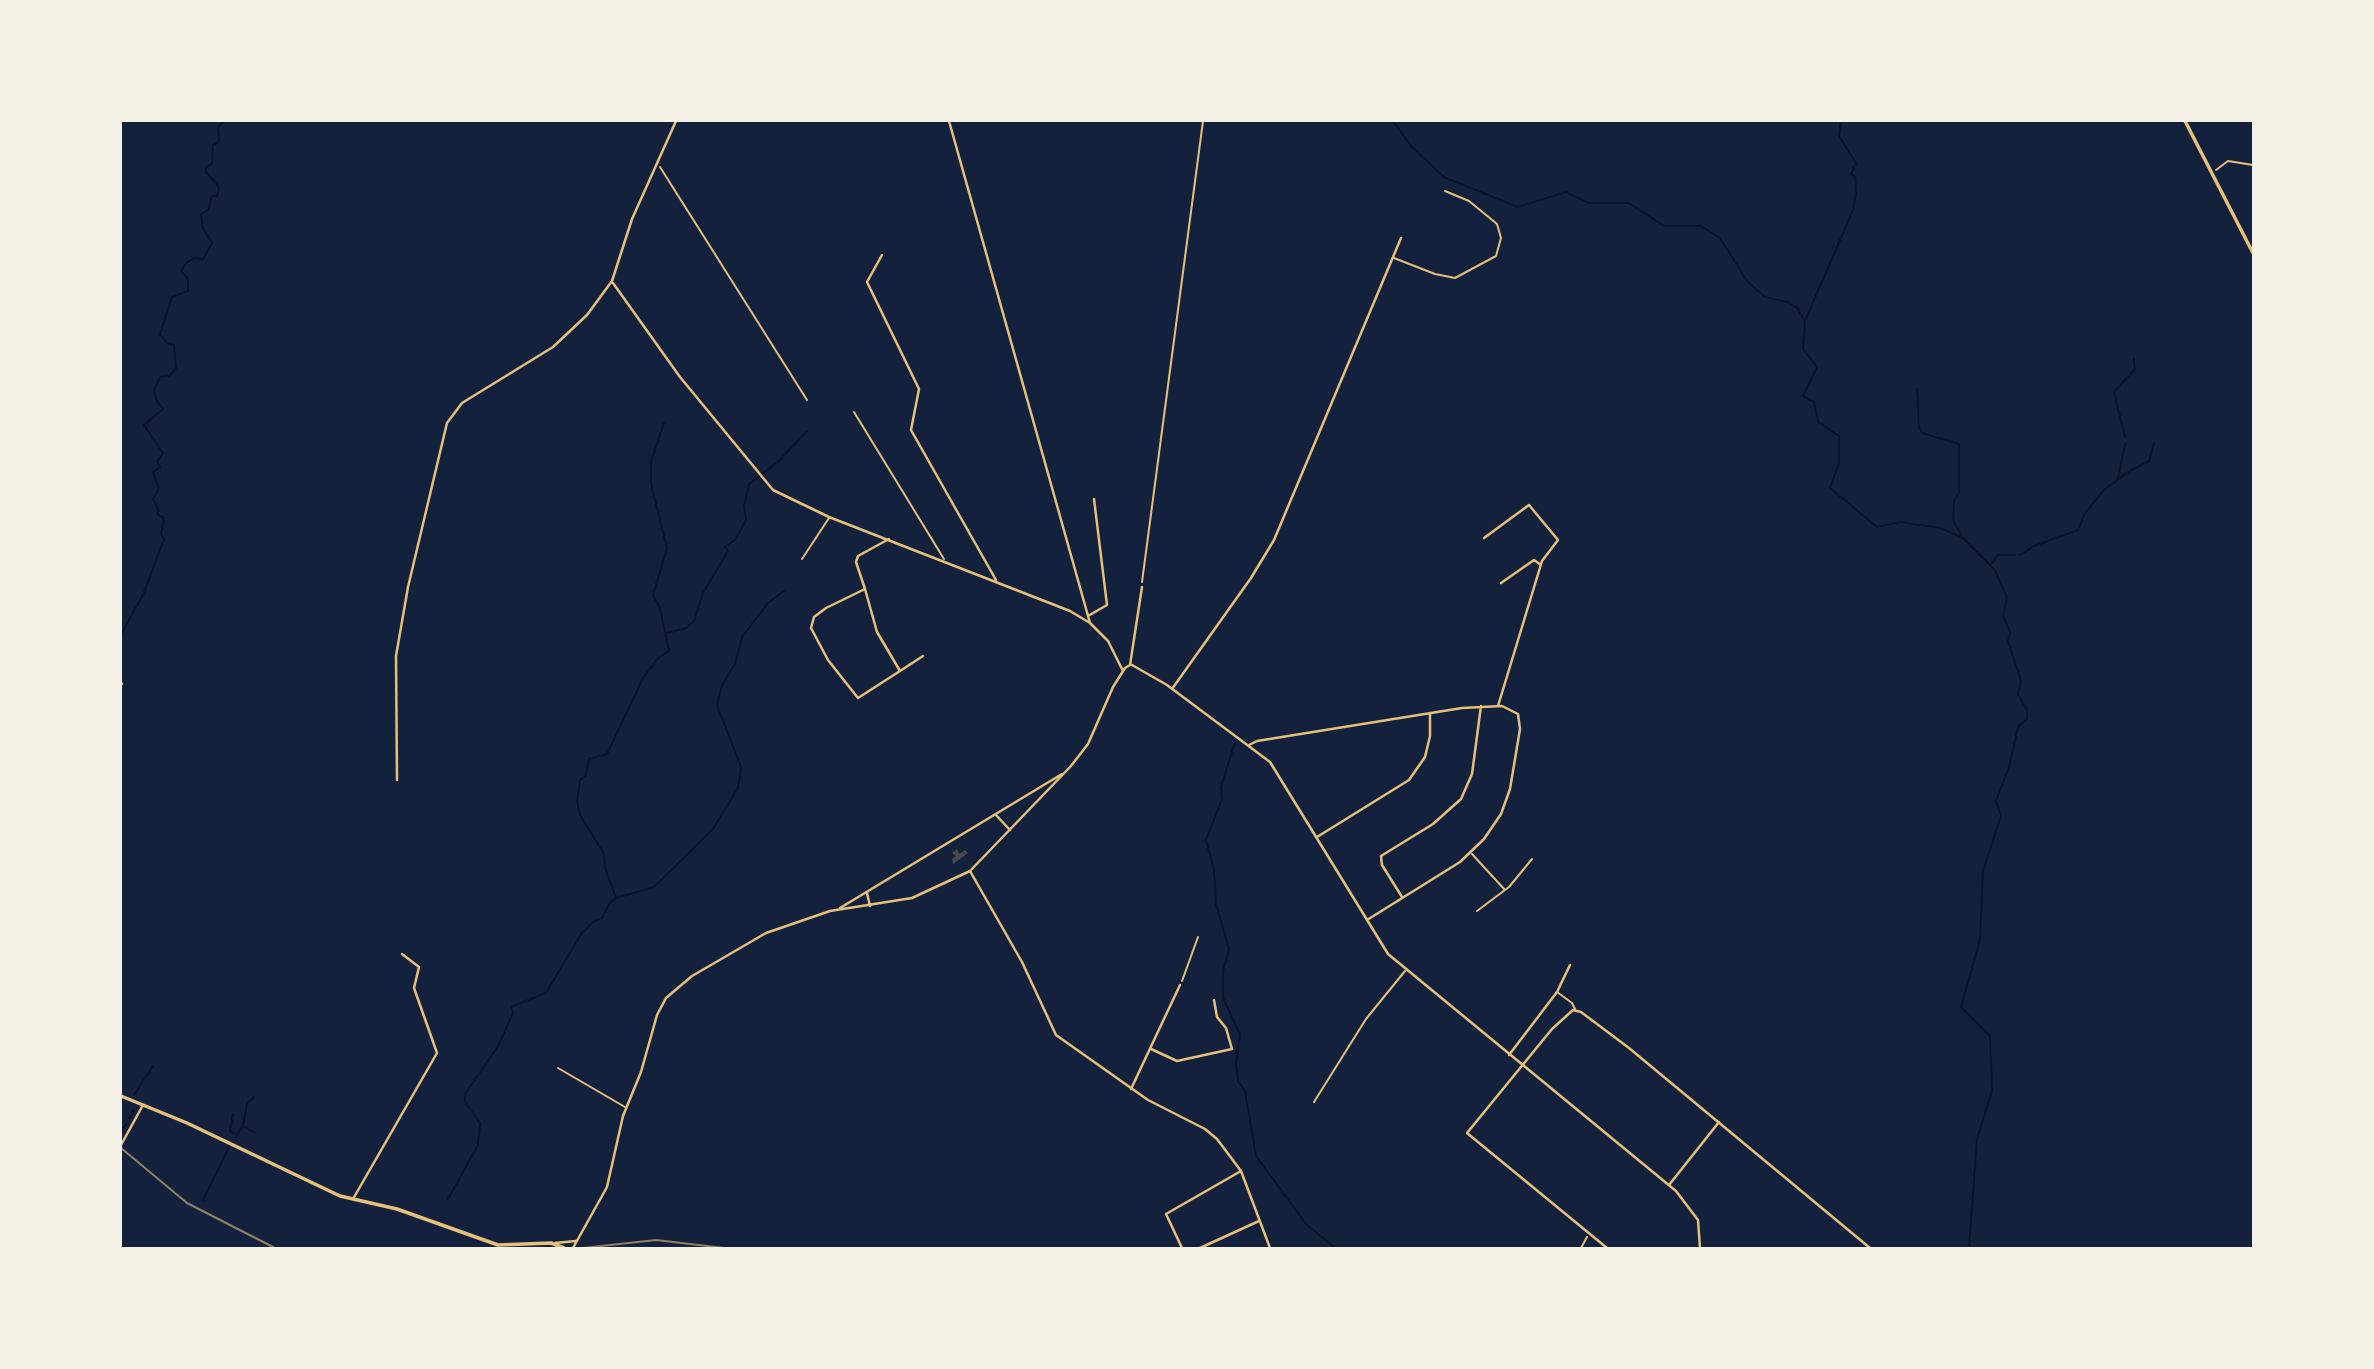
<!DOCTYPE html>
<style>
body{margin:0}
#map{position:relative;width:2374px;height:1369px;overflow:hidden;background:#14213d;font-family:Ubuntu,sans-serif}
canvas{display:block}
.frame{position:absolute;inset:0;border:122px solid #f6f1e7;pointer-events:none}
</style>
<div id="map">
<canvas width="2374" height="1369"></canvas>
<div class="frame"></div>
</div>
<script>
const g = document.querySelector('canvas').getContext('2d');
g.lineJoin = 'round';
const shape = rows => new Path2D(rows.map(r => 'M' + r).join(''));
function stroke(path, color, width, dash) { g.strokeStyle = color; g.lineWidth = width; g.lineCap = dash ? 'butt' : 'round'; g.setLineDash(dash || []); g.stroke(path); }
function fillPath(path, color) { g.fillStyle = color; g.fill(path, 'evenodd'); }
stroke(shape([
 [1393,121,1411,146,1444,177,1518,207,1566,192,1589,203,1629,203,1664,226,1701,226,1720,238,1747,281,1765,297,1788,302,1797,308,1805,321,1803,349,1817,367,1803,396,1814,402,1818,422,1839,436,1839,463,1830,488,1877,527,1901,522,1940,528,1963,538,1995,570,2007,598,2003,616,2010,632,2008,641,2021,680,2018,694,2027,710,2027,719,2018,727,2009,767,1996,801,2001,816,1983,871,1980,940,1961,1007,1990,1036,1992,1091,1977,1139,1969,1248],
 [1805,321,1853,210,1856,192,1855,177,1851,174,1856,163,1839,136,1841,121],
 [1917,389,1919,427,1922,433,1959,444,1959,493,1954,501,1953,521,1962,536],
 [2125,437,2114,392,2135,369,2134,359],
 [2118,478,2125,444],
 [2020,555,2034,546,2078,530,2085,513,2104,490,2128,472,2149,461,2154,443],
 [1992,563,1998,555,2015,555],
 [667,633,686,628,694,621,703,593,728,551,725,547,736,539,746,520,744,506,749,484,779,461,807,431],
 [121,634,143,595,164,539,161,534,164,518,157,514,159,511,153,499,159,489,153,472,160,467,157,462,163,453,144,425,163,409,157,401,154,390,160,377,169,376,176,368,174,345,167,343,160,334,172,297,188,291,188,279,181,271,186,263,194,258,203,259,212,243,202,226,201,214,208,210,212,196,217,196,219,187,206,172,206,167,212,164,213,145,219,142,218,127,225,121],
 [1235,742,1221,787,1222,799,1206,840,1214,870,1216,904,1229,949,1223,971,1223,998,1240,1034,1236,1062,1238,1081,1245,1091,1256,1156,1306,1224,1335,1248],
 [616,898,605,868,604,854,580,815,577,802,580,780,586,775,589,759,607,754,643,678,658,658,669,651,660,608,653,595,667,548,651,484,651,462,664,423],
 [134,1095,153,1066],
 [233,1114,230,1131,235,1134],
 [129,1119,134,1110],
 [243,1126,247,1104,254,1097],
 [121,1131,126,1124],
 [235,1138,243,1126,255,1133],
 [448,1199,478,1145,480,1123,465,1102,465,1094,498,1046,513,1013,511,1007,546,993,581,934,594,921,602,918,609,904,616,898,654,887,713,829,738,788,741,767,717,705,722,685,735,664,742,637,768,603,784,591],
 [203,1200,229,1147]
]), '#0b132b', 2);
fillPath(shape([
 [957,849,959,854,965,850,968,853,953,864,952,859,956,856,952,853]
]), '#48494c');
stroke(shape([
 [660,167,807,400],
 [2216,170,2228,161,2253,165],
 [1142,582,1203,121],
 [1182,981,1198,937],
 [1581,1248,1587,1237]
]), '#e5c07b', 2);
stroke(shape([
 [1394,258,1435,274,1455,278,1496,256,1501,238,1497,224,1469,201,1445,191],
 [854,412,944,559],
 [802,559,829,518],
 [1472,854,1505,890],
 [1477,911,1509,887,1532,859],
 [1557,992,1572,1003,1575,1009],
 [558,1068,625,1107],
 [1314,1102,1366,1019,1405,971]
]), '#e5c07b', 2);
stroke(shape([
 [949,121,1090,623],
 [882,255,867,282,919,389,911,430,996,580],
 [613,283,680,377,773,490,829,517,1070,611,1090,623,1108,641,1123,671],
 [1484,538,1529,505,1558,540,1542,561,1498,706],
 [1501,583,1534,560,1541,565],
 [865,589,826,608,814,617,811,628,828,660,858,698,900,671,877,632,865,589,856,562,858,556,889,539],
 [1088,616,1107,605,1094,499],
 [1132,665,1167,685,1270,762,1388,954,1676,1191,1698,1220,1700,1248],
 [900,671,923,656],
 [121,683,122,684],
 [1172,689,1251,578,1274,540,1401,238],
 [1249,745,1257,741,1462,708,1502,706,1518,714,1520,729,1510,789,1501,814,1484,839,1460,862,1367,920],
 [397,780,396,656,408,587,447,423,462,403,553,347,587,315,612,281,632,219,676,121],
 [996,815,1010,830],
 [1317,837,1409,780,1425,757,1430,736,1430,713],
 [970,871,1022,962,1056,1035,1148,1100,1205,1129,1217,1139,1241,1171,1270,1248],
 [867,893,870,906],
 [1402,897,1382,865,1381,856,1433,824,1461,799,1472,774,1481,706],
 [840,908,1062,774],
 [1151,1049,1177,1061,1232,1049,1226,1028,1217,1017,1214,1000],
 [1509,1055,1557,992,1570,965],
 [1131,1089,1180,985],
 [121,1145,143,1105],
 [1669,1185,1719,1122],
 [353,1199,437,1053,414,988,419,967,402,954],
 [555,1243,576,1241],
 [573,1248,607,1187,623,1116,641,1072,657,1015,666,998,692,976,766,933,830,911,912,898,970,871,1071,766,1088,744,1113,687,1125,668,1130,665,1142,587],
 [1182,1248,1166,1214,1241,1171],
 [1200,1248,1259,1221],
 [1607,1248,1467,1133,1552,1029,1573,1010,1581,1012,1629,1048,1870,1248]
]), '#e5c07b', 2.5);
stroke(shape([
 [2185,121,2253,253],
 [121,1096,187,1123,340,1196,397,1209,498,1245,551,1243,564,1248]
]), '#e5c07b', 3.5);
stroke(shape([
 [121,1148,187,1203,275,1248],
 [583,1248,656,1240,724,1248]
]), '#918062', 2);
</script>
